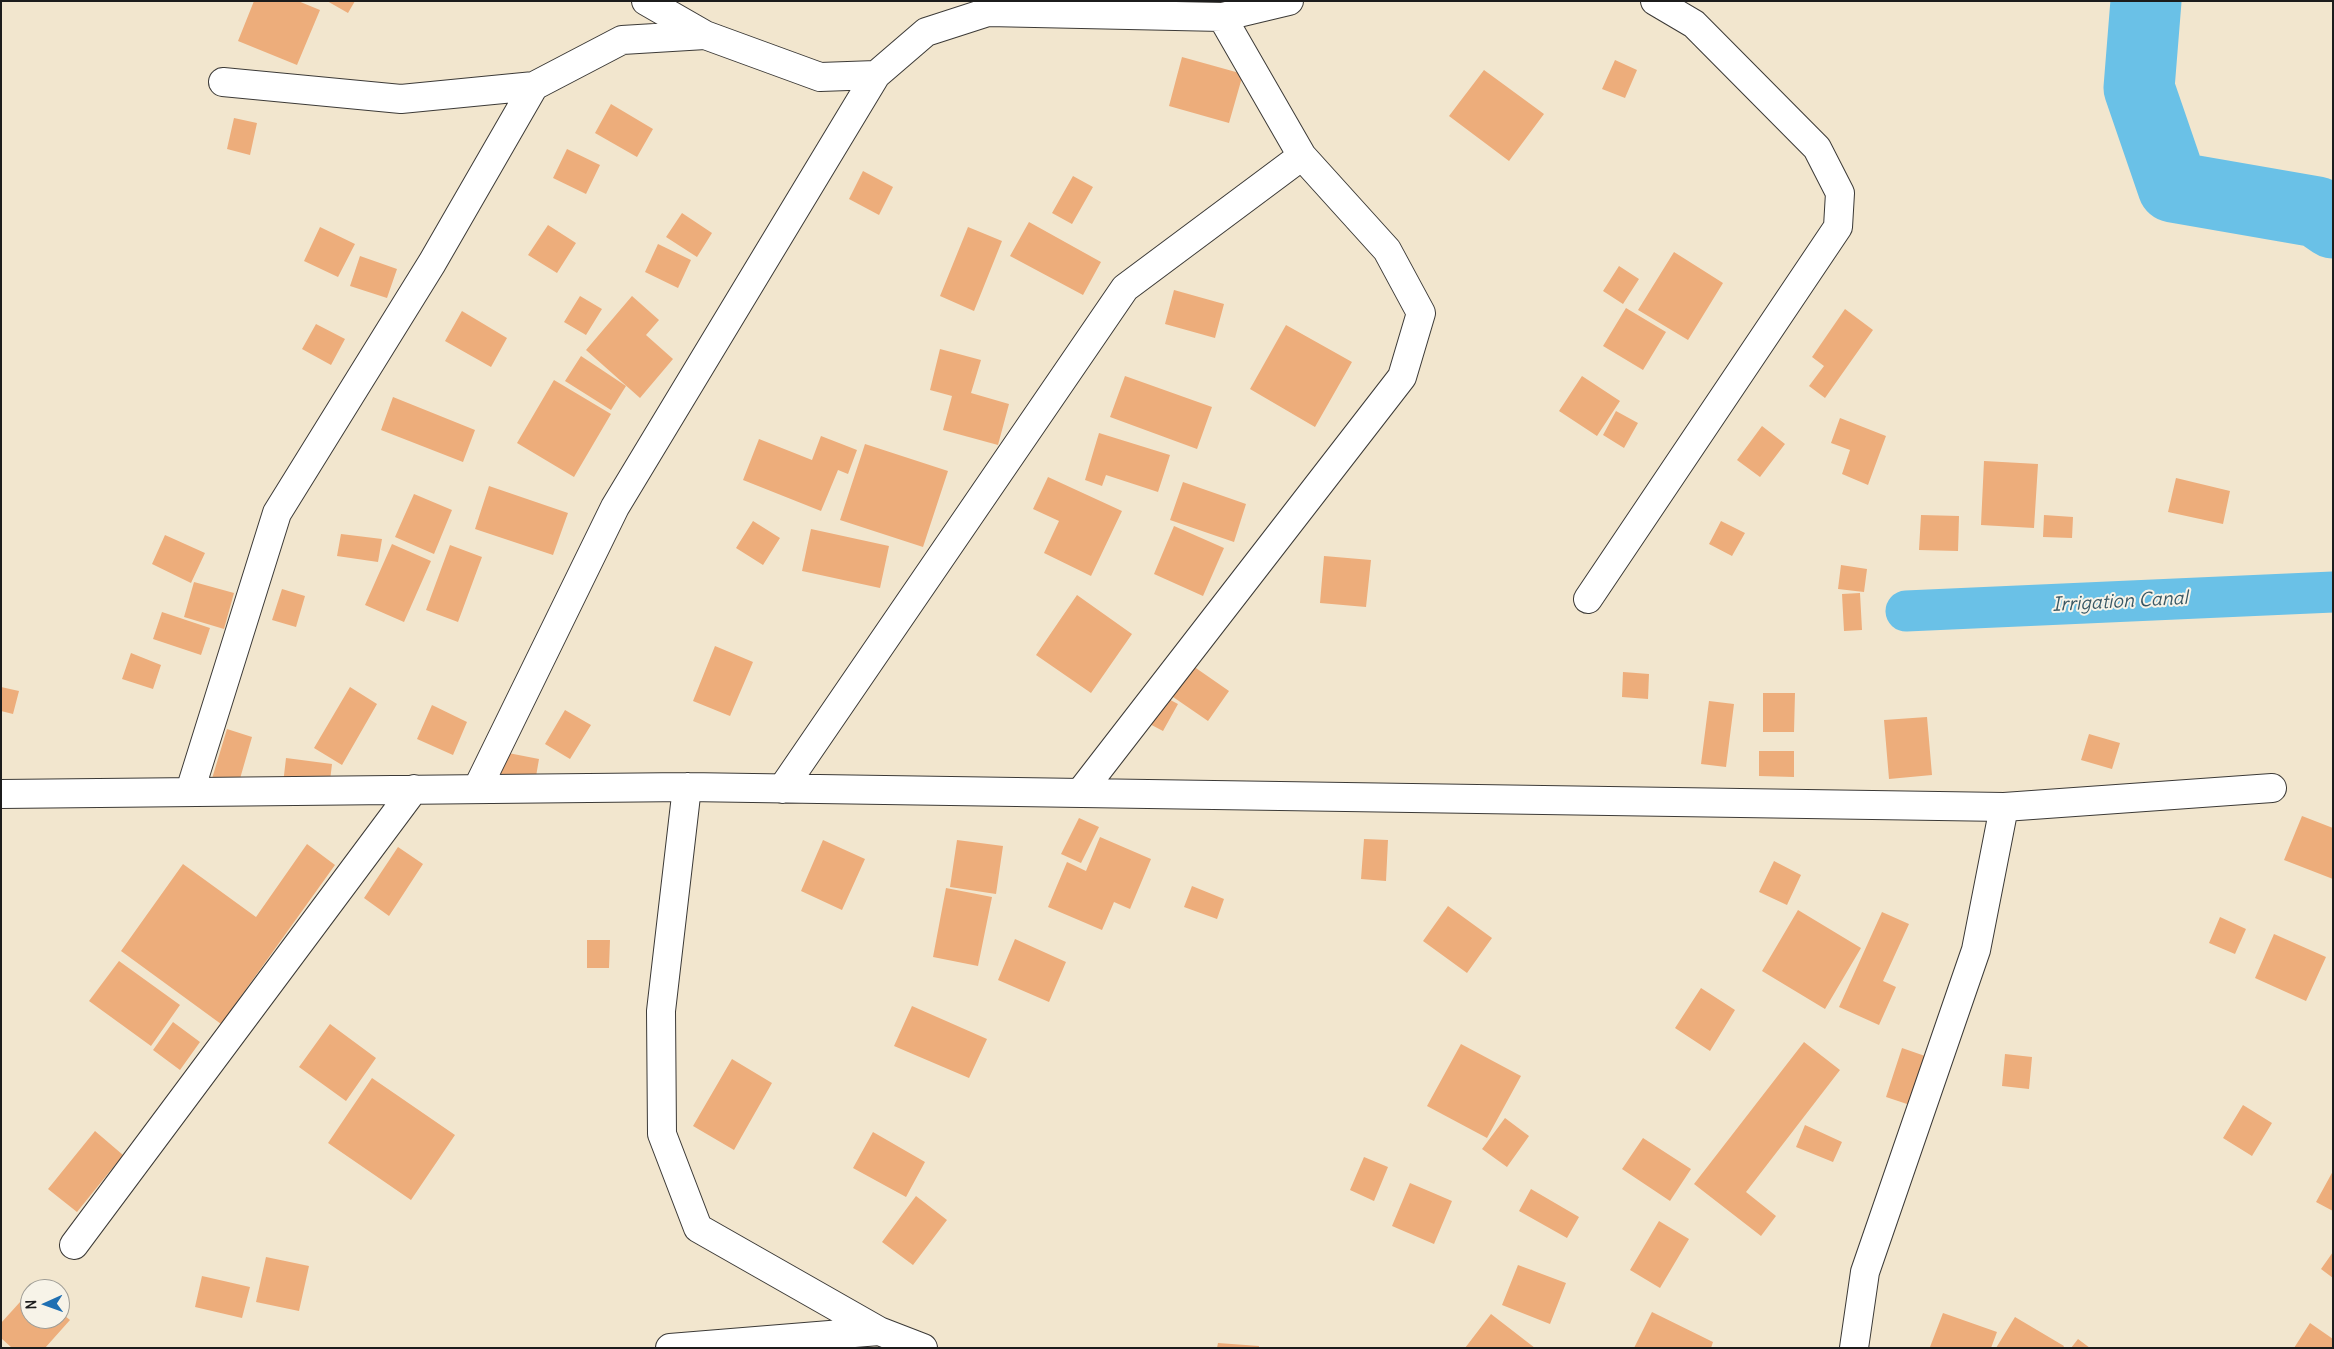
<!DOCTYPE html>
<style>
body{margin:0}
#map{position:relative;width:2334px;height:1349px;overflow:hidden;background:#f2e6ce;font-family:Delius,sans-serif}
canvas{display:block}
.frame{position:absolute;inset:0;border:2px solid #1c1c1c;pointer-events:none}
.north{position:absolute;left:20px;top:1279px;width:50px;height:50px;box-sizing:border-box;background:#f7f3e8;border:1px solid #9f9d96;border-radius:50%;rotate:268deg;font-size:14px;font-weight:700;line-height:20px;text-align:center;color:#1c1c1c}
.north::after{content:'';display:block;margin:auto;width:18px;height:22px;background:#1f6fb2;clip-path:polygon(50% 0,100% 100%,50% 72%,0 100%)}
</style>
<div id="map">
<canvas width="2334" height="1349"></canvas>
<div class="frame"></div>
<div class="north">N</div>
</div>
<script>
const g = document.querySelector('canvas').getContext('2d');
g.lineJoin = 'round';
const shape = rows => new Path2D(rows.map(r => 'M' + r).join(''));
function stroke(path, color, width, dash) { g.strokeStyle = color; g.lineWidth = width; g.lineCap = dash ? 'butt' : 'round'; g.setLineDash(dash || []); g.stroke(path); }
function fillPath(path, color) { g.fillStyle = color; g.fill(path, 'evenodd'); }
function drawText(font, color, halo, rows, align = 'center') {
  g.font = font + ' Delius,sans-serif'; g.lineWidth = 4; g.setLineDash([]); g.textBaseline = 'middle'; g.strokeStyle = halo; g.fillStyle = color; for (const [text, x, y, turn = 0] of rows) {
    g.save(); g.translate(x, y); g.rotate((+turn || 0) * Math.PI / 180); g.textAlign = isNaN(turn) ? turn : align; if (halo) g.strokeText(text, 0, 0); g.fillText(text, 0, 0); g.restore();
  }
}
stroke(shape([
 [1906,611,2333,592]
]), '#6ac1e7', 41);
stroke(shape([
 [2146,1,2139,88,2173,187,2317,212,2333,223]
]), '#6ac1e7', 71);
fillPath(shape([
 [254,1,298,1,320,10,297,65,238,41],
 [327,1,355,1,348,13],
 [1182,57,1243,74,1229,123,1169,106],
 [1615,60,1637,70,1625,98,1602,89],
 [1484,70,1544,114,1509,161,1449,116],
 [611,104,653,129,637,157,595,133],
 [234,118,257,123,250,155,227,149],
 [567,149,600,165,586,194,553,178],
 [863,171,893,187,879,215,849,199],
 [1073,176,1093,187,1072,224,1052,213],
 [682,213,712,233,697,257,666,237],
 [1029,222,1101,262,1083,295,1010,256],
 [548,225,576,243,557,273,528,255],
 [320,227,355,244,338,277,304,261],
 [968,227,1002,241,974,311,940,296],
 [658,244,691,260,678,288,645,272],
 [1674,252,1723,283,1688,340,1638,310],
 [360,256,397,269,387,298,350,286],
 [1619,266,1639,279,1623,304,1603,291],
 [1174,290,1224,304,1215,338,1165,324],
 [580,296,602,309,586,335,564,322],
 [632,296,659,320,646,335,673,359,640,398,586,350],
 [1626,308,1666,332,1643,370,1603,346],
 [1845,309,1873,330,1825,398,1809,386,1824,366,1812,357],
 [462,311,507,338,491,367,445,341],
 [316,324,345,339,331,365,302,349],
 [1286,325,1352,362,1315,427,1250,389],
 [940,349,981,360,971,393,1009,404,998,445,943,430,952,396,930,390],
 [581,356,626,386,611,410,565,381],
 [1125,376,1212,407,1197,449,1110,417],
 [1582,376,1620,401,1597,436,1559,411],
 [554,380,611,414,574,477,517,443],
 [393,397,475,430,463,462,381,430],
 [1616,411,1638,423,1624,448,1603,435],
 [1840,418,1886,436,1868,485,1842,474,1850,450,1831,443],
 [1762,426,1785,444,1760,477,1737,460],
 [1099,433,1170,455,1158,492,1106,475,1102,486,1085,480],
 [821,436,857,450,848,474,838,470,821,511,743,480,759,439,812,460],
 [865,444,948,471,923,547,840,520],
 [1984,461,2038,464,2034,528,1981,525],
 [1048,477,1122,511,1091,576,1044,553,1059,521,1033,509],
 [2176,478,2230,491,2223,524,2168,512],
 [1183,482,1246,504,1234,542,1170,520],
 [489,486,568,513,553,555,475,529],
 [414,494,452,510,434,554,395,537],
 [1921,515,1959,516,1958,551,1919,550],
 [2044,515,2073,517,2072,538,2043,537],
 [753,521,780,538,763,565,736,548],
 [1721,521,1745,533,1732,556,1709,544],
 [1174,526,1224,548,1203,596,1154,574],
 [811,529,889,546,880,588,802,571],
 [341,534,382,539,378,562,337,556],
 [165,535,205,553,191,583,152,564],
 [392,544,431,561,404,622,365,605],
 [450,545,482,557,458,622,426,610],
 [1324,556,1371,560,1366,607,1320,603],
 [1841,565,1867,569,1864,592,1838,589],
 [194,582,234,593,224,629,184,617],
 [282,589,305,596,296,627,272,620],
 [1860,593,1862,630,1844,631,1842,594],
 [1077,595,1132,634,1091,693,1036,655],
 [162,612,210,628,201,655,153,639],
 [715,646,753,662,730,716,693,701],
 [131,653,161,665,153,689,122,679],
 [1180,657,1229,691,1208,721,1160,688],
 [1623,672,1649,674,1648,699,1622,697],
 [1,687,19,691,13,714,1,711],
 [350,687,377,704,342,765,314,748],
 [1157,693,1178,704,1163,731,1142,720],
 [1763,693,1795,693,1794,732,1763,732],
 [1709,701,1734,704,1726,767,1701,764],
 [432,705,467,722,453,755,417,739],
 [565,710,591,725,570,759,545,744],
 [1927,717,1932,775,1889,779,1884,720],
 [227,729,252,737,237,789,211,782],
 [2089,734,2120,743,2112,769,2081,760],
 [498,751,539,759,534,788,492,778],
 [1759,751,1794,751,1794,777,1759,776],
 [286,758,332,764,329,789,283,784],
 [2302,816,2333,828,2333,879,2284,860],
 [1079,818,1099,827,1081,863,1061,854],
 [1100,837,1151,859,1130,909,1114,902,1102,930,1048,907,1067,862,1086,871],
 [1364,839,1388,840,1386,881,1361,879],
 [823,840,865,859,842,910,801,891],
 [957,840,1003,846,996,894,950,887],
 [307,844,335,865,221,1024,121,951,183,864,256,917],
 [398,847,423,864,389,916,364,898],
 [1774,861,1801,875,1787,905,1759,892],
 [1192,886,1224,899,1217,919,1184,907],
 [946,888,992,897,978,966,933,957],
 [1448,906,1492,938,1467,973,1423,941],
 [1798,910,1861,948,1825,1009,1762,971],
 [1882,912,1909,924,1883,981,1896,987,1879,1025,1839,1007],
 [2220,917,2246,929,2235,954,2209,943],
 [2274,934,2326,957,2306,1001,2255,978],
 [1015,939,1066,962,1049,1002,998,980],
 [587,940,610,940,609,968,587,968],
 [119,961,180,1005,151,1046,89,1001],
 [1701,988,1735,1010,1710,1051,1675,1028],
 [912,1006,987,1039,969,1078,894,1046],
 [173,1022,200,1042,180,1070,153,1050],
 [330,1024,376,1058,346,1101,299,1067],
 [1804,1042,1840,1070,1746,1192,1776,1216,1761,1236,1694,1184],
 [1461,1044,1521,1076,1487,1138,1427,1106],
 [1902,1048,1925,1056,1910,1105,1886,1097],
 [2005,1054,2032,1057,2029,1089,2002,1086],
 [732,1059,772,1083,734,1150,693,1126],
 [372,1078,455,1135,411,1200,328,1143],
 [2243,1105,2272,1123,2252,1156,2223,1138],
 [1505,1118,1529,1136,1507,1167,1482,1149],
 [1805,1125,1842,1142,1833,1162,1796,1147],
 [95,1131,123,1155,77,1212,48,1189],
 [873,1132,925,1162,906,1197,853,1168],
 [1643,1138,1691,1169,1670,1201,1622,1169],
 [1364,1157,1388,1167,1374,1201,1350,1190],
 [2333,1171,2333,1211,2316,1202],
 [1410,1183,1452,1201,1434,1244,1392,1226],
 [1531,1189,1579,1217,1567,1238,1519,1211],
 [916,1196,947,1220,913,1265,882,1242],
 [1659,1221,1689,1239,1660,1288,1630,1270],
 [2333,1252,2333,1278,2321,1269],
 [266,1257,309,1266,299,1311,256,1302],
 [1518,1265,1566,1283,1550,1324,1502,1305],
 [202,1276,250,1287,242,1318,195,1307],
 [30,1291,30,1319,60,1319,60,1312,70,1320,45,1348,12,1348,1,1338,1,1323],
 [1652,1312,1713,1342,1711,1348,1634,1348],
 [1943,1313,1997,1332,1991,1348,1930,1347],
 [1491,1314,1535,1348,1465,1348],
 [2015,1317,2064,1346,2063,1348,1996,1348],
 [2310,1323,2333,1339,2333,1348,2294,1348],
 [2078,1339,2090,1348,2071,1348],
 [1218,1343,1259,1346,1259,1348,1217,1348]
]), '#edad7b');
const street = shape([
 [646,1,705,35],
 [223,82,401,99,534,86,622,40,705,35,820,77,876,75,926,32,988,12,1222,17,1289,1],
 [1588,599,1838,227,1840,193,1817,148,1694,24,1655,1],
 [687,787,661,1011,662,1134,698,1228,879,1331,923,1348],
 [477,789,615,507,876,75],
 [782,789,1125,288,1302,156],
 [190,791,277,513,432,263,534,86],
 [1080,793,1402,377,1421,313,1387,250,1302,156,1222,17],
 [1,794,687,787,2004,807,2272,788],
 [74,1245,414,789],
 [670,1348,879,1331],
 [1854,1348,1865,1272,1976,950,2004,807]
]);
stroke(street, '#3c3a37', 30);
stroke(street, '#fff', 28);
drawText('italic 19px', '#375663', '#f7f3e8', [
 ["Irrigation Canal",2120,602,-3]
]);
</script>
